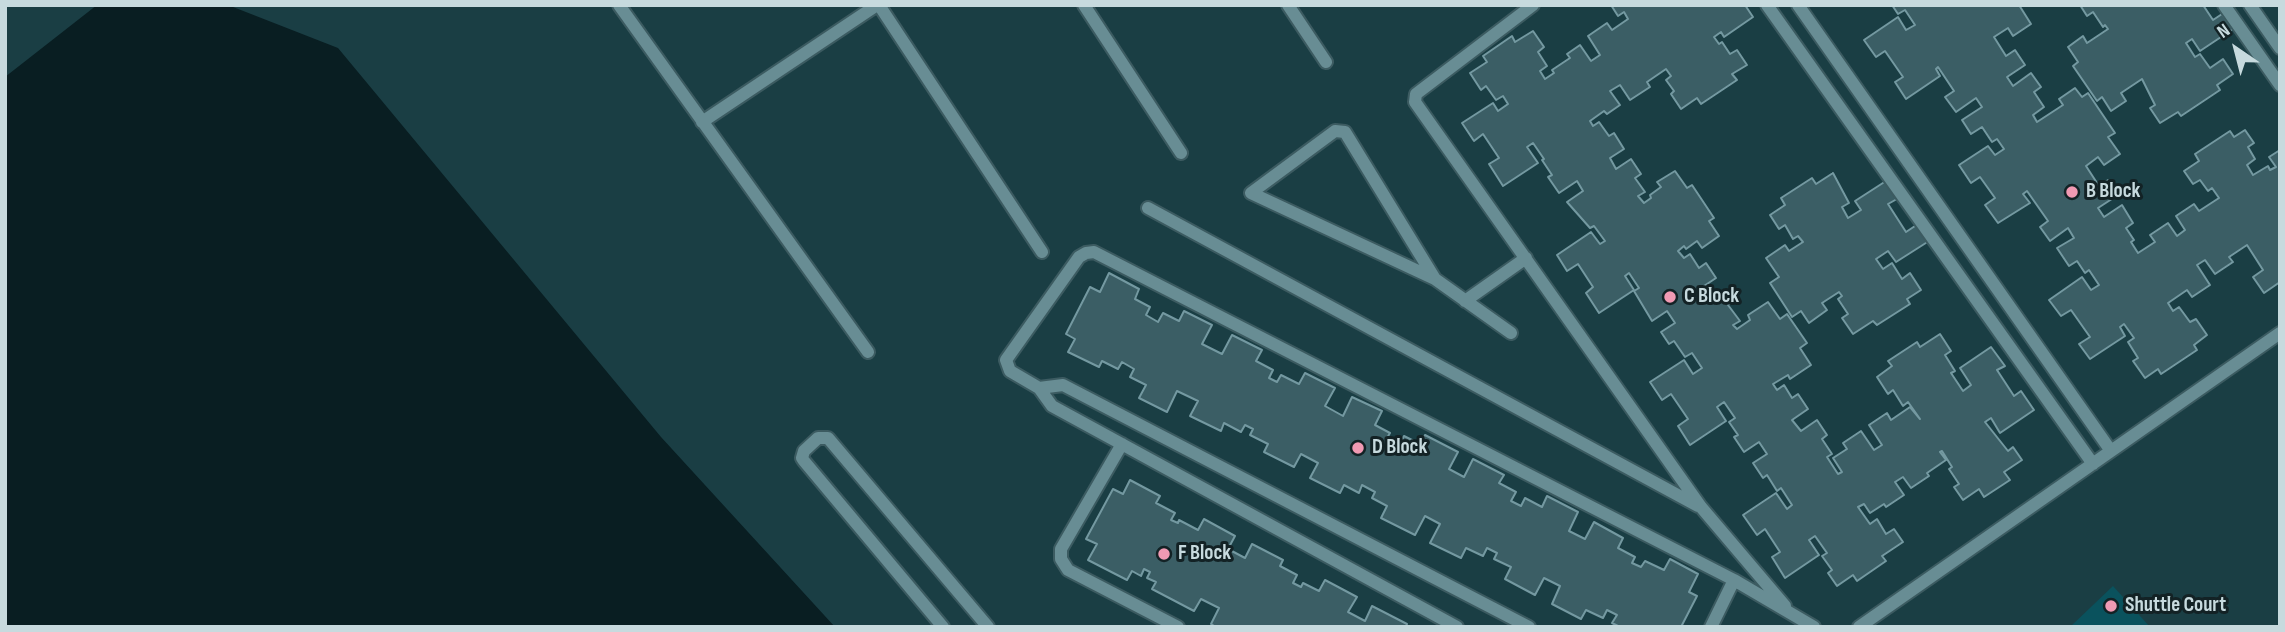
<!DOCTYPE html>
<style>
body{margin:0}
#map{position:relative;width:2285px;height:632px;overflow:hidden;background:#1a3e44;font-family:"Sofia Sans Condensed",sans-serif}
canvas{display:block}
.frame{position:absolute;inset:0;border:7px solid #c7dade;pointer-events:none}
.north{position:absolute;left:2201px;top:14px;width:70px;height:70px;-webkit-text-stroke:5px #132225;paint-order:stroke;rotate:325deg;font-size:19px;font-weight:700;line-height:28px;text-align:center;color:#c7dade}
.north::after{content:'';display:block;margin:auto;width:24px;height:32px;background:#c7dade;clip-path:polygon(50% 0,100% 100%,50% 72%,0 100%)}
</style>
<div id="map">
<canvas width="2285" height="632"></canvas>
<div class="frame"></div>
<div class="north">N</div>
</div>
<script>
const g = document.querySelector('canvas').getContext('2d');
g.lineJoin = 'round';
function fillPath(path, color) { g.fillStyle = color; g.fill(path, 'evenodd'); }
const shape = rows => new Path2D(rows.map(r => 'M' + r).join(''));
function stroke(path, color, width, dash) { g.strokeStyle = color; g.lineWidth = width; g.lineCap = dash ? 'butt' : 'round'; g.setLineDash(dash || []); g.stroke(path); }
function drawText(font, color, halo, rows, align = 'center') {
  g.font = font + ' "Sofia Sans Condensed",sans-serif'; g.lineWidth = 6; g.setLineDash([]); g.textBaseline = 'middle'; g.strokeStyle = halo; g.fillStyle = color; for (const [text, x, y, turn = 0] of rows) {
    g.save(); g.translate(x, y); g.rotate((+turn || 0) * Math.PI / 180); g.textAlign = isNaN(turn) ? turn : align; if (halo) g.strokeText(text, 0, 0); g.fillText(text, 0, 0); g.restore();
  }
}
fillPath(shape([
 [2113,586,2150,627,2070,627]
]), '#0a525d');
fillPath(shape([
 [97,5,228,5,338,48,661,437,835,627,5,627,5,77]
]), '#091e22');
const building = shape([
 [1611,5,1745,5,1753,17,1724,37,1721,32,1714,37,1719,44,1722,42,1730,54,1737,50,1747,65,1732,74,1737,80,1701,104,1697,98,1681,109,1671,94,1674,91,1666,80,1671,76,1666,69,1647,82,1650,87,1630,100,1620,85,1610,91,1620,105,1607,114,1604,111,1590,121,1593,126,1599,122,1609,136,1614,133,1624,149,1610,158,1616,169,1631,159,1641,174,1635,178,1645,192,1638,196,1644,203,1651,198,1650,195,1661,187,1657,182,1675,171,1687,188,1692,185,1714,218,1709,221,1719,236,1702,248,1697,241,1686,249,1684,246,1678,251,1684,258,1690,254,1699,268,1706,263,1716,278,1698,290,1705,302,1724,290,1732,302,1728,305,1740,321,1733,325,1737,329,1750,320,1748,315,1768,302,1780,319,1787,314,1807,343,1800,348,1811,365,1790,379,1788,375,1773,384,1777,390,1784,385,1792,398,1798,394,1808,409,1792,420,1801,431,1817,420,1827,435,1822,439,1832,454,1827,457,1838,474,1842,472,1833,458,1847,449,1843,443,1861,431,1874,450,1882,445,1869,425,1887,413,1891,420,1910,407,1920,419,1908,402,1903,406,1893,390,1888,394,1877,377,1892,366,1888,361,1917,342,1920,347,1940,334,1951,351,1945,355,1955,371,1951,373,1963,391,1971,385,1960,368,1991,347,2005,366,1997,370,2014,396,2021,391,2034,410,2000,433,1991,418,1985,422,2008,451,2013,447,2022,460,2004,472,2010,480,1984,497,1979,489,1963,500,1954,487,1959,484,1949,469,1952,467,1942,451,1940,452,1946,460,1927,473,1929,476,1911,488,1903,477,1895,482,1904,495,1886,507,1884,504,1870,513,1864,504,1858,507,1870,524,1877,519,1886,534,1894,529,1903,542,1882,556,1886,561,1857,581,1853,575,1837,586,1828,573,1832,570,1822,556,1827,553,1815,536,1809,540,1819,555,1785,578,1772,557,1780,552,1765,529,1757,535,1743,515,1776,493,1787,509,1792,505,1781,488,1777,491,1767,475,1763,478,1753,463,1767,454,1759,442,1744,452,1734,437,1738,435,1729,422,1735,418,1724,402,1717,407,1726,421,1690,445,1678,426,1688,419,1671,394,1662,400,1650,382,1684,360,1693,374,1702,368,1692,353,1685,357,1674,341,1669,344,1661,332,1675,323,1667,311,1652,321,1634,291,1639,288,1629,273,1625,276,1634,290,1599,313,1586,293,1593,287,1578,264,1567,271,1557,255,1591,232,1600,244,1605,241,1594,226,1590,228,1567,202,1583,191,1577,181,1559,193,1548,177,1552,175,1542,160,1544,159,1533,143,1527,147,1538,163,1503,186,1489,164,1499,158,1483,134,1474,141,1462,123,1493,103,1498,111,1508,104,1503,96,1496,100,1486,86,1481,90,1470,73,1487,62,1483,56,1512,36,1515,42,1533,31,1544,47,1538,52,1547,66,1540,71,1545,79,1554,73,1552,70,1570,58,1567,54,1580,45,1591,61,1600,55,1588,36,1607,23,1612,30,1628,19,1624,12,1618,16,1611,5],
 [1892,5,2019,5,2031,24,2013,36,2008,28,1994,37,2006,56,2015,50,2025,65,2007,77,2013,86,2031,73,2041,87,2034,92,2044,107,2033,115,2037,122,2063,105,2059,99,2075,88,2082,97,2088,93,2115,133,2108,137,2120,154,2104,165,2098,157,2086,166,2099,186,2108,180,2118,195,2098,208,2104,217,2122,205,2133,223,2126,228,2134,240,2131,242,2138,253,2155,242,2150,235,2168,223,2177,236,2185,230,2176,216,2194,204,2199,211,2219,198,2212,188,2208,191,2200,180,2193,184,2184,171,2199,161,2195,154,2230,131,2234,137,2245,130,2254,143,2248,147,2255,159,2247,165,2253,175,2268,166,2270,170,2276,167,2269,157,2280,150,2280,282,2264,293,2253,277,2263,270,2247,245,2229,257,2233,262,2215,274,2205,260,2197,265,2210,285,2192,297,2187,290,2168,303,2173,311,2179,307,2190,322,2196,319,2207,335,2194,345,2197,350,2161,374,2158,369,2145,378,2133,361,2138,358,2128,342,2134,338,2124,324,2120,327,2125,336,2090,359,2079,344,2090,337,2071,310,2061,316,2049,300,2082,277,2091,290,2099,285,2089,270,2085,273,2077,261,2069,266,2057,248,2074,238,2068,228,2050,241,2040,227,2048,221,2027,191,2023,194,2030,203,1998,223,1985,205,1995,198,1980,177,1971,183,1959,165,1988,146,1995,155,2004,149,1997,139,1992,142,1982,127,1971,134,1962,120,1982,107,1976,98,1956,112,1945,97,1954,91,1938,67,1936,69,1940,76,1906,99,1895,82,1903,77,1885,51,1876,57,1864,40,1898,17,1906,30,1915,25,1905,10,1898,14,1892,5],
 [2080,5,2203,5,2213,20,2222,14,2233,29,2200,51,2192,39,2186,43,2195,57,2200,54,2210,68,2223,59,2233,74,2217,85,2220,90,2181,116,2178,112,2160,123,2150,108,2155,105,2142,79,2121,93,2126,101,2111,111,2102,97,2097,101,2073,66,2078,62,2068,47,2083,36,2087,43,2108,29,2105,25,2103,27,2093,12,2087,16,2080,5],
 [1833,173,1849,203,1842,207,1848,218,1861,210,1855,201,1886,181,1897,199,1888,204,1906,232,1918,224,1929,241,1896,262,1888,251,1876,259,1883,269,1892,263,1902,279,1910,273,1921,290,1907,299,1910,304,1877,325,1873,321,1853,334,1842,318,1848,314,1838,299,1842,296,1839,292,1822,303,1827,310,1809,323,1801,311,1792,317,1770,283,1779,277,1766,258,1785,245,1789,251,1803,242,1798,236,1793,239,1785,225,1779,229,1770,215,1785,205,1781,198,1812,178,1816,184,1833,173],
 [1109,273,1139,289,1135,299,1150,307,1146,315,1158,322,1163,313,1179,321,1184,311,1212,325,1202,344,1222,354,1232,335,1262,350,1256,361,1273,370,1269,378,1277,382,1281,375,1299,384,1305,373,1335,388,1325,406,1343,416,1352,397,1382,411,1375,425,1390,433,1387,438,1400,444,1404,436,1420,444,1425,435,1458,452,1449,469,1464,477,1473,459,1504,475,1499,483,1516,492,1511,501,1521,506,1525,498,1542,507,1547,496,1578,512,1569,531,1585,539,1594,522,1623,538,1618,548,1635,557,1632,563,1641,567,1645,561,1664,570,1670,559,1698,574,1689,592,1697,596,1681,627,1620,627,1612,623,1617,615,1607,610,1603,618,1586,610,1581,619,1552,604,1560,586,1544,578,1535,595,1505,579,1511,567,1494,559,1497,553,1487,548,1483,556,1466,548,1461,558,1430,543,1440,524,1425,516,1415,535,1381,518,1387,506,1372,498,1375,492,1362,485,1359,493,1344,485,1340,493,1310,478,1318,463,1301,454,1294,467,1264,452,1268,444,1250,435,1253,429,1245,425,1241,432,1224,423,1221,431,1190,416,1198,401,1177,391,1167,412,1139,398,1146,385,1130,377,1134,369,1122,362,1118,369,1102,361,1099,367,1068,352,1075,339,1066,334,1090,287,1100,292,1109,273],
 [1130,480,1160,496,1156,503,1175,513,1171,520,1178,523,1179,520,1198,530,1204,519,1235,536,1228,549,1245,558,1252,544,1283,560,1280,566,1297,575,1293,583,1301,587,1303,583,1319,591,1325,580,1357,597,1348,612,1365,621,1372,606,1407,624,1406,627,1216,627,1211,624,1219,608,1201,599,1194,611,1152,589,1156,582,1147,578,1150,572,1144,569,1141,576,1132,571,1127,580,1088,560,1097,544,1086,539,1113,489,1123,494,1130,480]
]);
fillPath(building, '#3b5e65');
stroke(building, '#7499a1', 2);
const minor = shape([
 [619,5,868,352],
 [879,5,1042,252],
 [1084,5,1181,153],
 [1288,5,1326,62],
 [1533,5,1416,94,1415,102,1701,507,1785,606],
 [1767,5,2093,464],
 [1798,5,2111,451],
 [2224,5,2280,85],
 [2250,5,2280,48],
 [702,122,877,5],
 [1148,208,1698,506],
 [1435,279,1345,132,1335,131,1251,193,1435,279,1511,333],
 [1465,301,1526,258],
 [1039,388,1063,385,1529,627],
 [1122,444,1061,549,1061,559,1068,570,1178,627],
 [943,627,804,461,802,458,804,451,818,438,828,438,988,627],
 [1457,627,1052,406,1039,388,1010,371,1006,360,1079,257,1086,253,1094,252,1734,580,1814,627],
 [1711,627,1734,580],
 [1859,627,2280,333]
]);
stroke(minor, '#3c5b61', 16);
stroke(minor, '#688d94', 12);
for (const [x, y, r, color] of [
 [2072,192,7,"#f19ab3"],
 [1670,297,7,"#f19ab3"],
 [1358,448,7,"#f19ab3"],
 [1164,554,7,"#f19ab3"],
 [2111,606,7,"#f19ab3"]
]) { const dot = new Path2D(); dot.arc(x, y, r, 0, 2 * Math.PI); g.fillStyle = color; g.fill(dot); stroke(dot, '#132225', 2.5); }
drawText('bold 21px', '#c7dade', '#132225', [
 ["B Block",2086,192],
 ["C Block",1684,297],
 ["D Block",1372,448],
 ["F Block",1178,554],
 ["Shuttle Court",2125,606]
], 'left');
</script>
